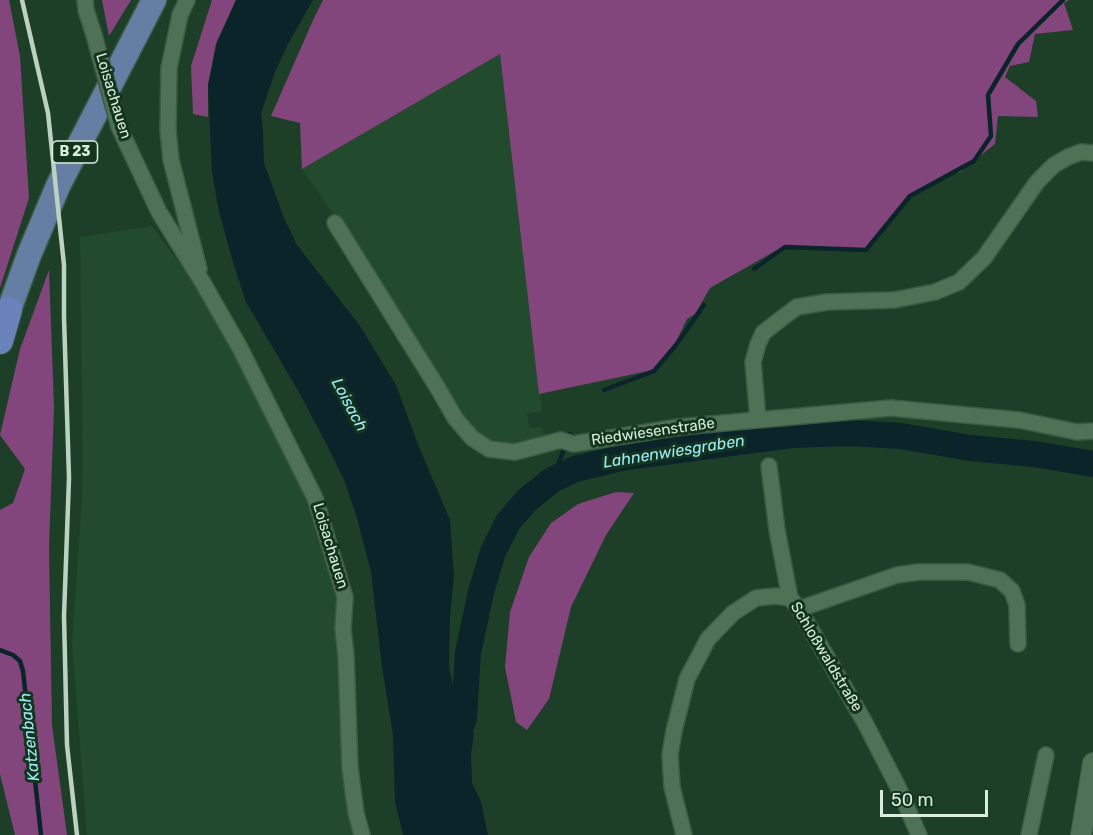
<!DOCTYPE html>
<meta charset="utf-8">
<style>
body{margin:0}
#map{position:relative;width:1093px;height:835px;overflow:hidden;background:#1e3f27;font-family:Rubik,sans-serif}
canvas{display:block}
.scale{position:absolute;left:880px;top:790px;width:108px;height:27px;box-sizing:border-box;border:3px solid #d9eddd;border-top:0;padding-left:8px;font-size:18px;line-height:21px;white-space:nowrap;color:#d9eddd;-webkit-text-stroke:4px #13351d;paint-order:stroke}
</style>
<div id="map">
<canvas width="1093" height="835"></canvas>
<div class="scale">50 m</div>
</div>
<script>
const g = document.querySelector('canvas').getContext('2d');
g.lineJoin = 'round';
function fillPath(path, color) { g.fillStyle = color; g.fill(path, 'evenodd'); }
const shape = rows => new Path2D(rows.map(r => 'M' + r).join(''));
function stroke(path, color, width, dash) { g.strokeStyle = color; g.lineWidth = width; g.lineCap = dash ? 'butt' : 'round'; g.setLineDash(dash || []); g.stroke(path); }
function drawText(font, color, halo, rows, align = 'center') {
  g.font = font + ' Rubik,sans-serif'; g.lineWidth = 6; g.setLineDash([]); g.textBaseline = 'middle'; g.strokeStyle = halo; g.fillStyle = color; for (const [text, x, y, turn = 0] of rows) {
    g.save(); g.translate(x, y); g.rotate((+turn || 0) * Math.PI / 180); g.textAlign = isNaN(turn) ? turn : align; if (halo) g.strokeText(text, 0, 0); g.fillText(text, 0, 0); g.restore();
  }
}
fillPath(shape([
 [500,54,542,411,527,414,529,428,542,427,545,442,514,450,474,437,341,225,302,169],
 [152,226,181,265,215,297,242,344,349,596,355,771,370,835,87,835,72,643,83,483,80,237]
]), '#224b2d');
fillPath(shape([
 [0,0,9,0,20,56,29,198,0,288],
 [102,0,131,0,109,36],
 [212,0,236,0,216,43,208,85,208,117,193,114,191,66],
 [323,0,1069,0,1064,3,1073,30,1035,34,1029,62,1010,66,1005,77,1036,101,1038,117,998,116,995,144,959,173,958,170,909,196,865,249,784,246,710,288,695,314,687,319,675,344,653,370,539,394,500,54,302,169,300,123,271,116,314,18],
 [49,270,54,407,49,548,52,725,67,835,15,835,0,774,0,510,13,503,25,469,0,435,20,349],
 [616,492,634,493,606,535,571,607,549,699,527,730,516,722,505,667,510,612,529,557,551,523,578,504]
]), '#82457c');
fillPath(shape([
 [236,0,313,0,288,44,275,72,261,113,263,131,264,163,284,218,297,245,360,326,396,385,417,442,450,520,454,576,450,616,449,667,457,704,474,734,471,754,472,783,481,802,488,835,403,835,395,802,393,735,382,667,371,572,357,518,345,482,328,447,300,394,246,302,233,262,219,212,212,172,208,85,217,43]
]), '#0a2429');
stroke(shape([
 [754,269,785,247,866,250,910,196,974,161,991,136,988,95,1018,44,1063,0],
 [604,390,654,371,676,345,704,305],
 [552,480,570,434],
 [0,650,13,655,20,661,23,671,41,835]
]), '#0a2429', 4.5);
stroke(shape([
 [452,749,464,718,468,653,481,592,493,552,508,522,527,500,552,480,575,469,626,457,792,435,850,433,901,436,970,448,1034,454,1093,464]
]), '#0a2429', 26);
const minor = shape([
 [85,0,86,10,94,35],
 [187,0,180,15,169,68,168,130,171,160,199,269],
 [119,127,159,212,203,283,240,348,315,498,345,597,343,629,346,656,350,768,356,813,362,835],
 [335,223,439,390,455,418,472,438,489,449,515,452,561,440,573,444,679,427,891,408,1019,420,1077,432,1093,431],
 [758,419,753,362,758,344,763,333,782,318,797,307,827,302,894,300,935,292,959,282,984,258,1037,182,1054,165,1068,157,1081,152,1093,153],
 [769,466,777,530,790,598,799,609,864,721,898,787,919,835],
 [799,609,897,575,919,572,968,572,1000,580,1012,591,1017,605,1018,644],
 [684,835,672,787,670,755,674,731,687,679,708,639,733,613,756,598,776,596,790,598],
 [1029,835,1046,755]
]);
const tertiary = shape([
 [1081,835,1093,763]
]);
const primary = shape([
 [9,310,29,255,58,186,154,0]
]);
const trunk = shape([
 [0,341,9,310]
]);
stroke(minor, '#3b5a45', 18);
stroke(tertiary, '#3b5a45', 22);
stroke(primary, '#3b5a45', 27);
stroke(trunk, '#3b5a45', 28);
stroke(minor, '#4f7257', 15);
stroke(tertiary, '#4f7257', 20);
stroke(primary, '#647fa3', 24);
stroke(trunk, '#6b83bc', 26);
stroke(shape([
 [22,0,48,113,64,265,64,317,69,478,64,616,67,745,77,835]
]), '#bcd2c1', 4.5);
const minorBridge = shape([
 [94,35,119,127]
]);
stroke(minorBridge, '#3b5a45', 18, []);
stroke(minorBridge, '#4f7257', 15);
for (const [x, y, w] of [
 [75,152,45]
]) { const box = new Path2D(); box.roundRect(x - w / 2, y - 11, w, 22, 4.5); g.fillStyle = '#13351d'; g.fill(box); stroke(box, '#d9eddd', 1.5); }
drawText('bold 14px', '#d9eddd', null, [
 ["B 23",75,152]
]);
drawText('15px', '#d9eddd', '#13351d', [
 ["Loisachauen",113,96,73],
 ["Riedwiesenstraße",653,432,-8],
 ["Loisachauen",330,546,73],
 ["Schloßwaldstraße",826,657,59]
]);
drawText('italic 16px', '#9eeaf8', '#13351d', [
 ["Loisach",349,405,62],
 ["Lahnenwiesgraben",674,452,-9],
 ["Katzenbach",30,737,-96]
]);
</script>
